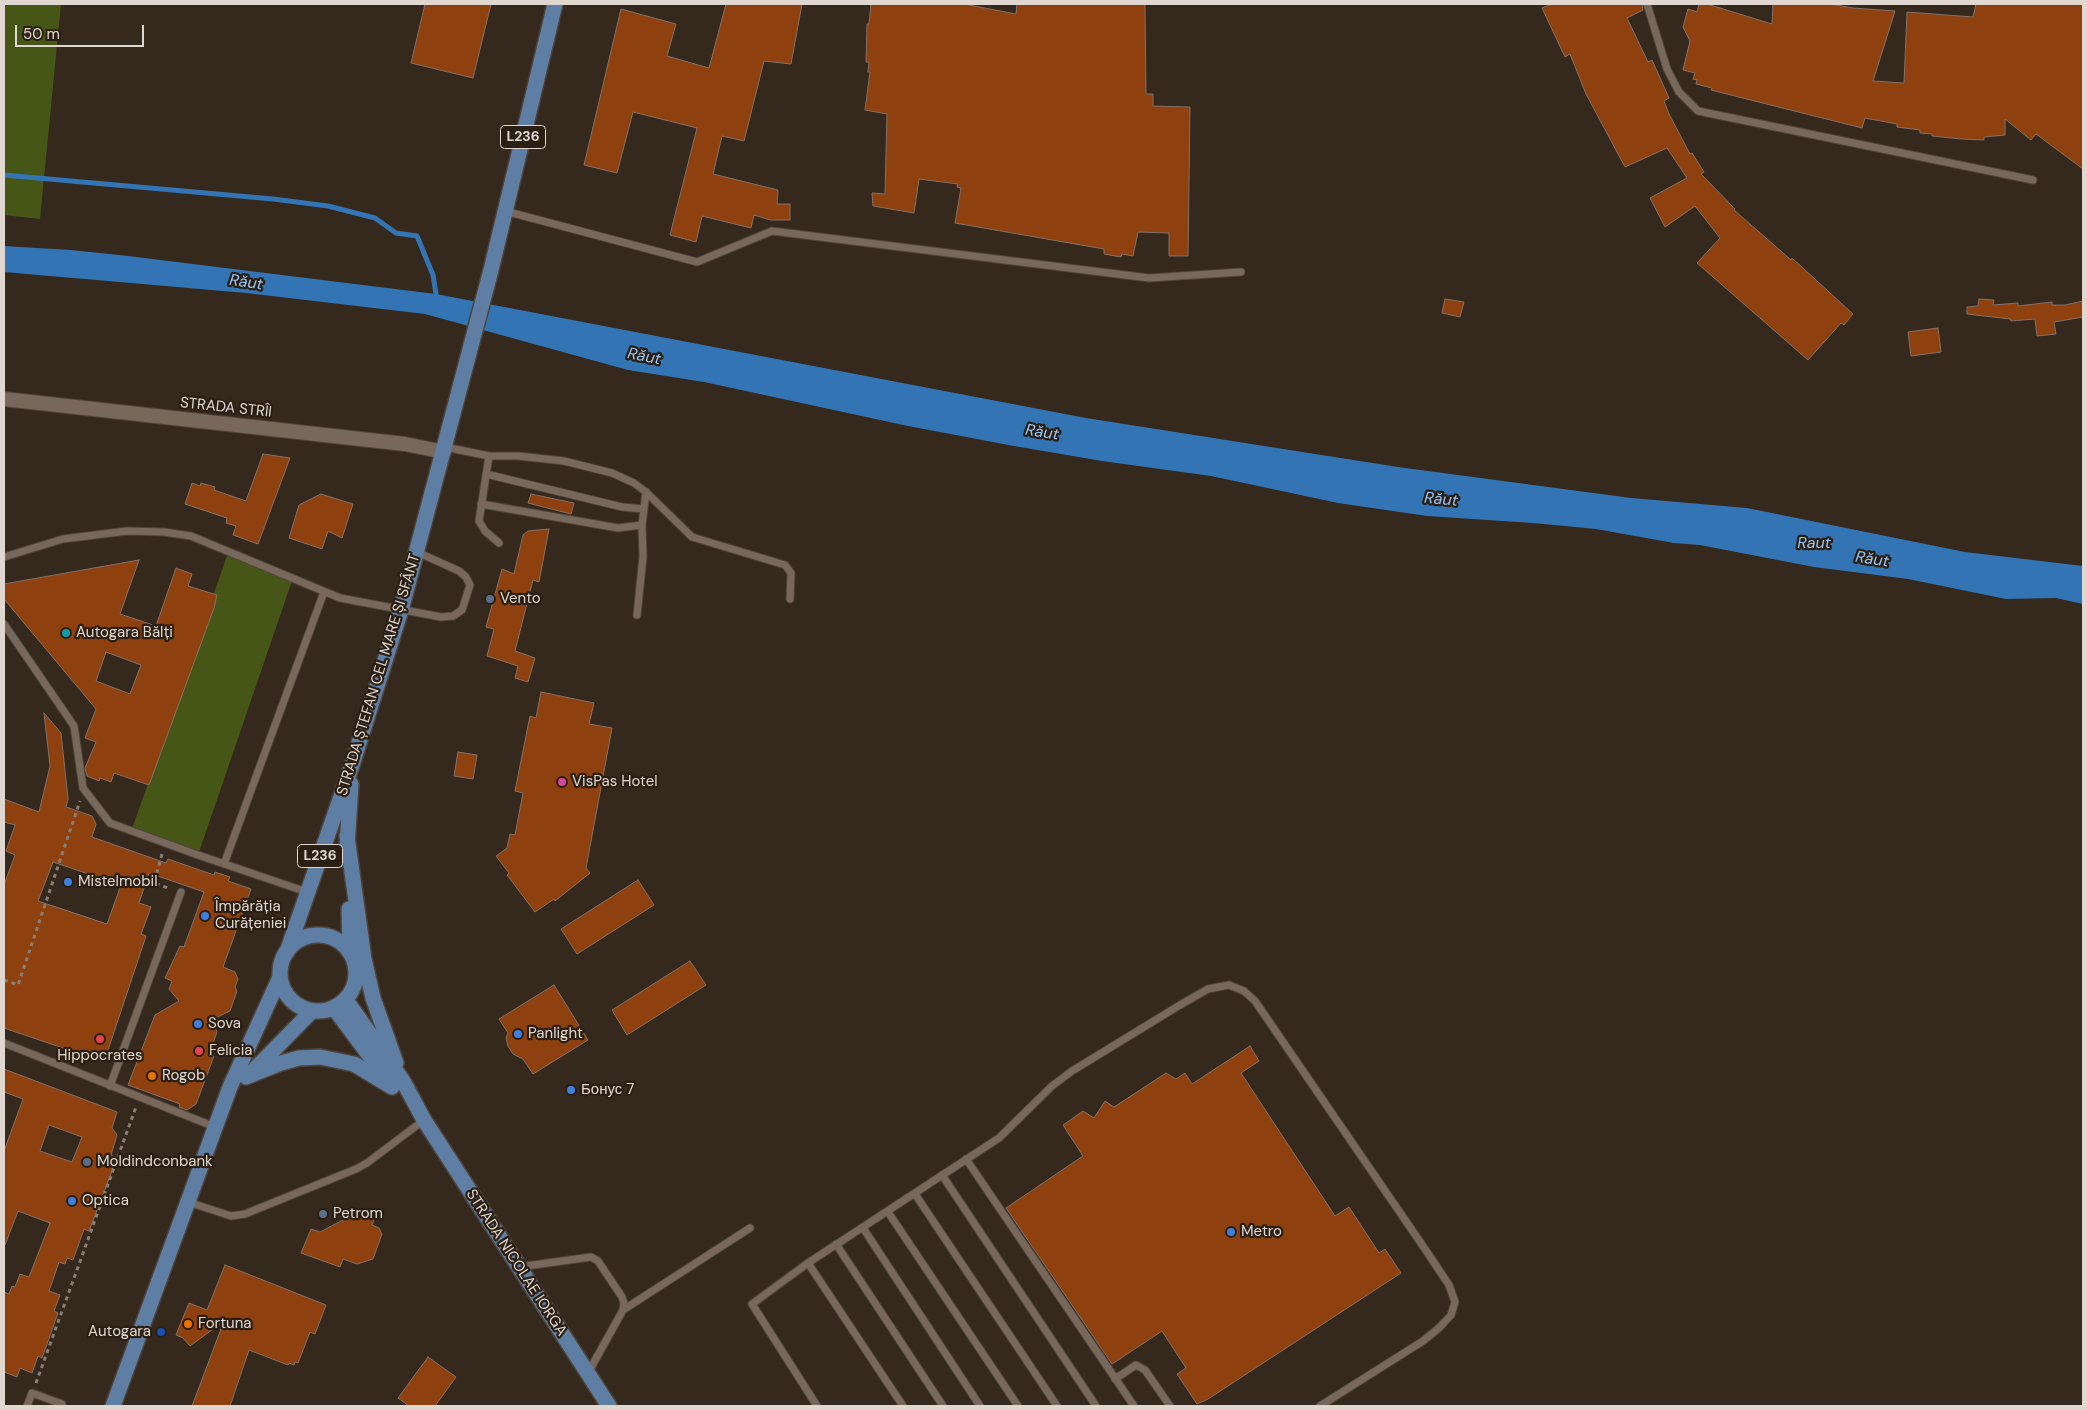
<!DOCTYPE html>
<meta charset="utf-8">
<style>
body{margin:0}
#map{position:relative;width:2087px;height:1410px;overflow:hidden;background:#35281d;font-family:"DM Sans",sans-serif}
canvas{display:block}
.frame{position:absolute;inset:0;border:5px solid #e0d7d0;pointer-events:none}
.scale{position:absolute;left:15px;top:25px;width:129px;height:22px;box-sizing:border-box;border:2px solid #e0d7d0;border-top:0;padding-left:6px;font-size:15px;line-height:18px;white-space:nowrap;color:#e0d7d0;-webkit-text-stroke:4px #2b1e13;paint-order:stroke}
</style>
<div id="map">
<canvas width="2087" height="1410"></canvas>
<div class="frame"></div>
<div class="scale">50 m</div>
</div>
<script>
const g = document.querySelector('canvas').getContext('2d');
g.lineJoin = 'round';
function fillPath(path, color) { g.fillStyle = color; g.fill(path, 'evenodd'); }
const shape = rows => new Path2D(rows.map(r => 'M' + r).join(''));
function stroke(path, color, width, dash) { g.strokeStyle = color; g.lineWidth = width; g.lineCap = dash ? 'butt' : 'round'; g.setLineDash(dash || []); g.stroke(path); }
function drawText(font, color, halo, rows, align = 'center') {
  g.font = font + ' "DM Sans",sans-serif'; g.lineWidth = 4.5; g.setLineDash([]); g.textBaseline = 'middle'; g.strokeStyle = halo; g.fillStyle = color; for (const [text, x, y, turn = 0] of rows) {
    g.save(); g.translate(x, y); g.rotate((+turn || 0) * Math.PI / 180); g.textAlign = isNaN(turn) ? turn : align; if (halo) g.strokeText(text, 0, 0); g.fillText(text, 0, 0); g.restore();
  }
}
fillPath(shape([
 [4,4,61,4,40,219,4,215],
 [229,550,293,578,198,855,131,832]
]), '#465617');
fillPath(shape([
 [4,246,71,250,128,256,436,294,1086,418,1398,467,1631,498,1747,508,1965,552,2083,566,2083,604,2056,598,2006,599,1908,579,1814,567,1700,545,1674,543,1596,529,1533,523,1427,516,1338,503,1211,476,1102,461,1014,446,908,426,704,382,628,370,425,314,246,293,4,272]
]), '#3374b4');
stroke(shape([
 [4,175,273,199,328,206,375,218,396,233,417,236,433,275,436,294,435,301]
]), '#3374b4', 5);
const building = shape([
 [425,4,491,4,473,78,411,63,425,4],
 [726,4,802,4,791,64,764,61,744,141,722,136,713,174,778,190,777,204,790,204,790,220,770,220,754,215,751,228,702,216,696,242,670,235,697,128,633,112,617,173,584,165,621,9,676,24,667,56,709,68,726,4],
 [871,4,969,4,969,5,1016,14,1017,4,1145,4,1146,94,1153,94,1153,106,1190,107,1188,256,1169,256,1169,233,1138,232,1133,256,1122,254,1121,257,1104,254,1104,249,955,223,961,188,957,187,958,184,919,179,914,213,873,206,872,193,885,194,887,114,865,110,870,72,868,72,869,62,866,62,867,24,869,24,871,4],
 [1552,4,1642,4,1643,10,1627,18,1648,62,1652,60,1669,98,1664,101,1669,114,1690,154,1692,153,1704,172,1701,174,1735,209,1734,210,1791,260,1792,258,1853,314,1844,325,1841,323,1808,360,1697,263,1720,238,1695,206,1665,227,1650,198,1687,178,1667,148,1625,167,1586,94,1570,54,1565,57,1542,8,1552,4],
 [1699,4,1707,4,1772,24,1773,4,1830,4,1853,8,1895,11,1873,81,1904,83,1907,12,1973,17,1976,4,2083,4,2083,169,2036,134,2031,140,2005,119,2005,135,1984,137,1984,140,1961,139,1932,136,1932,134,1920,133,1920,130,1897,127,1897,124,1865,118,1862,128,1711,90,1712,88,1696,84,1697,80,1693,79,1695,73,1683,70,1690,41,1683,27,1688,9,1697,12,1699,4],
 [1445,299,1464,302,1460,317,1442,313,1445,299],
 [1979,299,1994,300,1993,305,2018,303,2018,306,2052,302,2052,305,2065,305,2083,301,2083,317,2054,322,2056,334,2037,336,2035,319,2011,321,2010,319,1967,314,1967,307,1978,306,1979,299],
 [1938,328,1941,352,1911,356,1908,332,1938,328],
 [263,454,290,458,258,544,233,535,236,526,226,523,227,518,185,504,192,483,200,486,201,483,215,487,214,490,246,501,263,454],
 [321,494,353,504,342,538,328,531,322,549,289,538,299,505,321,494],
 [531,494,574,503,571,514,528,503,531,494],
 [549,529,539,582,533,580,515,651,535,658,528,682,515,678,518,666,487,656,494,629,486,627,502,569,514,574,523,535,528,531,549,529],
 [139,560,120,614,156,626,176,568,192,574,188,586,217,595,214,608,149,785,114,773,111,782,100,778,99,781,87,776,85,768,96,742,85,738,96,709,4,599,4,584,139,560],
 [106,652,141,665,130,694,96,681,106,652],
 [541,692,594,703,589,724,612,728,586,868,590,873,555,901,554,899,535,912,507,875,509,873,496,856,507,848,510,834,515,835,523,793,515,791,530,716,536,718,541,692],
 [44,713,61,733,68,799,66,807,92,816,96,824,92,837,166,863,168,859,214,875,215,872,230,877,228,881,251,889,223,967,235,972,238,979,235,987,237,991,230,1011,211,1020,217,1032,209,1054,214,1056,196,1104,187,1110,179,1107,180,1104,128,1085,155,1015,179,1001,169,989,172,981,165,978,180,946,184,947,204,892,149,873,139,903,151,907,141,934,146,936,104,1062,4,1028,4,885,15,855,6,851,15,825,4,822,4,799,39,812,50,766,44,713],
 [53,862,121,885,107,924,38,901,53,862],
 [458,752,477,755,473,779,454,776,458,752],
 [638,880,654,905,577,954,561,929,638,880],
 [690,961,706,985,627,1035,612,1010,690,961],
 [554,985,588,1040,533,1074,523,1059,513,1054,508,1046,506,1038,508,1033,499,1019,554,985],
 [1250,1046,1259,1061,1241,1073,1335,1216,1349,1207,1379,1253,1385,1249,1401,1273,1208,1399,1197,1404,1177,1374,1186,1368,1162,1331,1112,1364,1006,1208,1083,1156,1063,1125,1083,1111,1094,1118,1105,1101,1114,1107,1166,1073,1176,1079,1185,1073,1192,1084,1250,1046],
 [4,1069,117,1112,112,1128,117,1135,111,1155,117,1158,89,1231,84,1229,73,1260,67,1258,65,1264,59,1262,49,1291,60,1295,54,1311,58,1313,42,1358,38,1356,32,1373,20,1368,17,1377,4,1372,4,1292,9,1294,12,1286,15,1287,20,1274,29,1277,50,1223,18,1211,5,1245,4,1245,4,1151,23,1099,4,1092,4,1069],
 [49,1125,82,1137,72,1162,40,1151,49,1125],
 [359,1210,375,1217,372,1225,379,1228,382,1234,373,1259,357,1264,343,1259,340,1267,301,1253,311,1229,320,1232,343,1220,346,1214,359,1210],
 [225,1265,326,1305,315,1334,310,1332,298,1363,295,1362,294,1365,289,1363,288,1365,249,1350,230,1406,192,1406,224,1321,190,1346,183,1338,176,1335,189,1303,207,1310,225,1265],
 [428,1357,456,1377,435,1406,409,1406,398,1398,428,1357]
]);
fillPath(building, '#8e410f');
stroke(building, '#847168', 1);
const service = shape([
 [1647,4,1667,69,1679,92,1698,111,2033,180],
 [505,211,697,262,772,231,1149,278,1241,272],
 [445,447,489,456,518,456,564,461,612,473,634,483,646,492,692,537,785,565,791,573,790,599],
 [489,456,479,521,485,531,499,543],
 [486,474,622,507,644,509],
 [481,504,618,528,642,525],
 [4,557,63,539,127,531,164,532,191,536,340,598,441,617,453,616,462,610,470,585,466,577,459,571,417,552],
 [637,615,643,557,642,525,646,492],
 [4,624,74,726,83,788,110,823,198,855,307,892],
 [224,864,324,592],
 [4,1043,215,1127],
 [110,1086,181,892],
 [966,1159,1134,1406],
 [942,1175,1096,1406],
 [915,1194,1057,1406],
 [188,1202,231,1216,245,1214,356,1169,367,1163,424,1120],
 [888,1212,1018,1406],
 [863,1228,980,1406],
 [836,1244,943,1406],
 [808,1263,903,1406],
 [519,1267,591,1257,598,1261,622,1297,624,1303,623,1310,588,1373],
 [623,1310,750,1228],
 [1115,1379,1136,1365,1145,1370,1170,1406],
 [27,1406,32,1393,62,1404,61,1406],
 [817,1406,752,1304,808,1263,999,1138,1052,1086,1072,1071,1180,1005,1208,989,1229,985,1244,991,1255,1001,1425,1249,1449,1285,1455,1302,1451,1315,1439,1328,1423,1341,1320,1406]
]);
const minor = shape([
 [4,399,405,444,444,452]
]);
const primary = shape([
 [347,836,364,959,373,998,396,1063],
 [347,846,351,784],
 [349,909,350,953],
 '280 973a38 38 0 1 1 76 0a38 38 0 1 1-76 0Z',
 [287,952,353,762,401,610,491,270,555,4],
 [346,1000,403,1081,424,1120,609,1406],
 [334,1008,387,1079],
 [252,1072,312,1011],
 [246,1077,281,1063,299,1058,320,1057,354,1064,392,1087],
 [113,1406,230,1087,280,977]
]);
stroke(service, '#4f443b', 9);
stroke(minor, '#4f443b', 16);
stroke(primary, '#4f443b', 18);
stroke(shape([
 [162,854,154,883,171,889],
 [4,980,18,985,80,801],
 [36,1383,136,1107]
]), '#897e75', 3, [4, 4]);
stroke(service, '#77685b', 7);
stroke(minor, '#77685b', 14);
stroke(primary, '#5e7ea4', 15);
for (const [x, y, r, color] of [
 [490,599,5,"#5c6f8a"],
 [66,633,5,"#0f9aa8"],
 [562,782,5,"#d1479c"],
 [68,882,5,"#3f7fe0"],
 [205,916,5,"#3f7fe0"],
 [198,1024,5,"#3f7fe0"],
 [518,1034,5,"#3f7fe0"],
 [100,1039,5,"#e0444e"],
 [199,1051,5,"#e0444e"],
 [152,1076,5,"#e8710a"],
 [571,1090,5,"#3f7fe0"],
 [87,1162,5,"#5c6f8a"],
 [72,1201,5,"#3f7fe0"],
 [323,1214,5,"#5c6f8a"],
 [1231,1232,5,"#3f7fe0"],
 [188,1324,5,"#e8710a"],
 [161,1332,5,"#1a4fb4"]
]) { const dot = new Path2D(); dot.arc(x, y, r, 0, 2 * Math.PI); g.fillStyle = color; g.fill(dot); stroke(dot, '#2b1e13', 2); }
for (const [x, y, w] of [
 [523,137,45],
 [320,856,45]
]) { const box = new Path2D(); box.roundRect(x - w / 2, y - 11.5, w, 23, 4); g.fillStyle = '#2b1e13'; g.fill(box); stroke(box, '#e0d7d0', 1); }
drawText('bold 14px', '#e0d7d0', null, [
 ["L236",523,137],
 ["L236",320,856]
]);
drawText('15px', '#e0d7d0', '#2b1e13', [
 ["STRADA STRÎI",226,408,6],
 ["STRADA ȘTEFAN CEL MARE ȘI SFÂNT",379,675,-73],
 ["STRADA NICOLAE IORGA",516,1263,57]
]);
drawText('15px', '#e0d7d0', '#2b1e13', [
 ["Vento",500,599],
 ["Autogara Bălți",76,633],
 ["VisPas Hotel",572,782],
 ["Mistelmobil",78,882],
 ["Împărăția",215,907],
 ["Curățeniei",215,924],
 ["Sova",208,1024],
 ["Panlight",528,1034],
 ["Felicia",209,1051],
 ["Hippocrates",100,1056,"center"],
 ["Rogob",162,1076],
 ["Бонус 7",581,1090],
 ["Moldindconbank",97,1162],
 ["Optica",82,1201],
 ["Petrom",333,1214],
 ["Metro",1241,1232],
 ["Fortuna",198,1324],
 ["Autogara",151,1332,"right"]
], 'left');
drawText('italic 16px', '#97c7fb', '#2b1e13', [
 ["Răut",246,283,8],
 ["Răut",644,357,11],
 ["Răut",1042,433,9],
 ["Răut",1441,500,6],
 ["Raut",1814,544],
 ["Răut",1872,560,9]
]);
</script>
